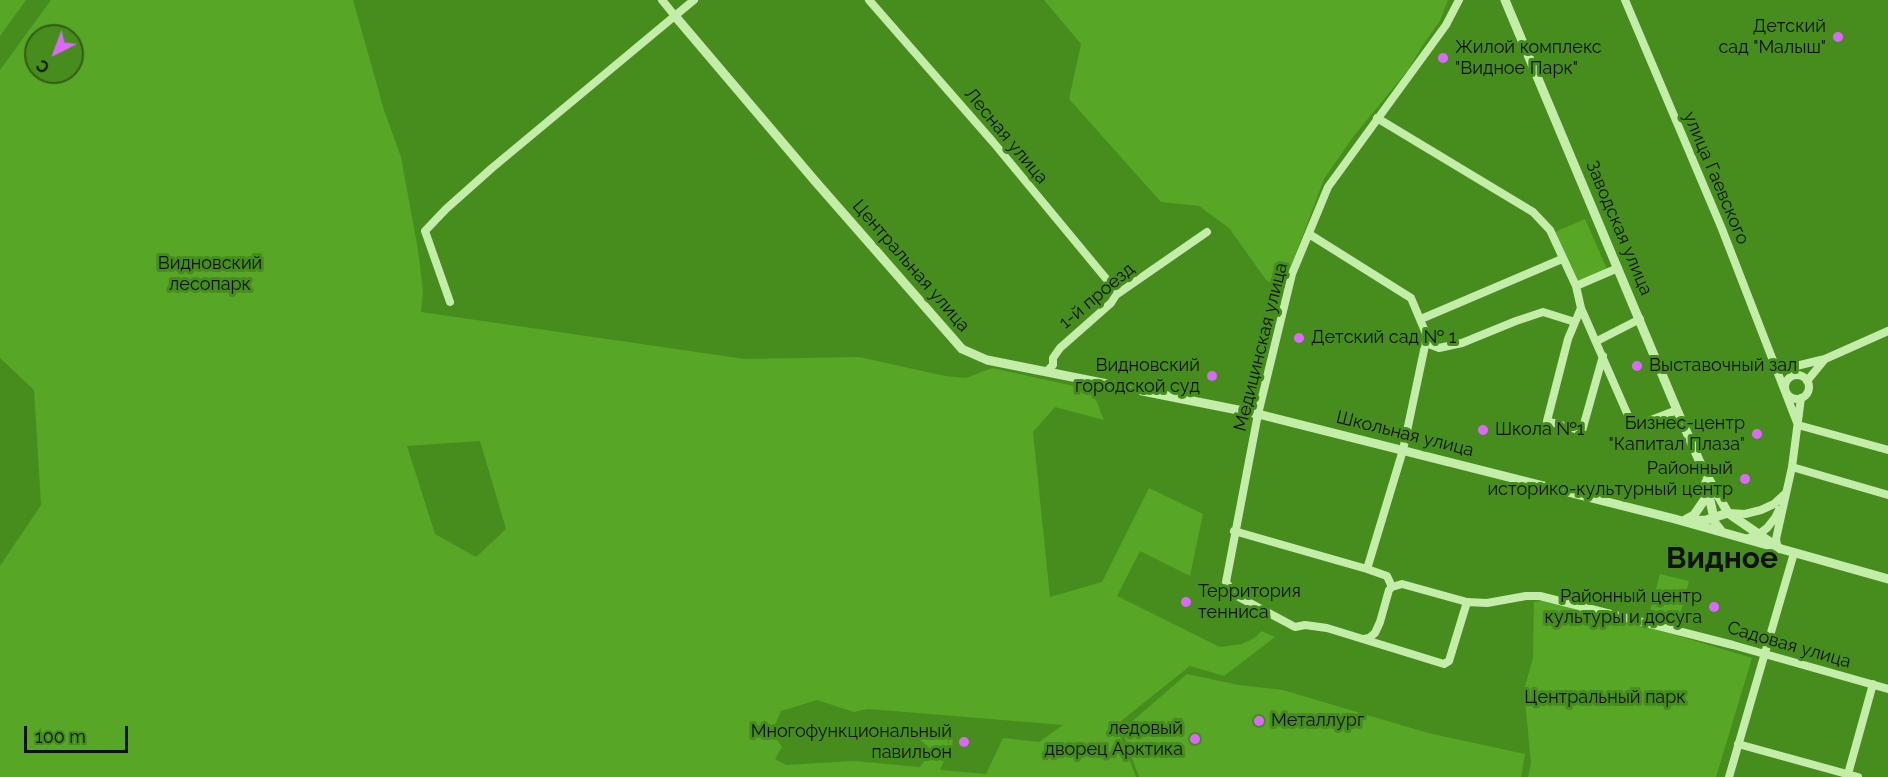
<!DOCTYPE html>
<meta charset="utf-8">
<style>
body{margin:0}
#map{position:relative;width:1888px;height:777px;overflow:hidden;background:#468d1d;font-family:Raleway,sans-serif}
canvas{display:block}
.north{position:absolute;left:24px;top:24px;width:60px;height:60px;box-sizing:border-box;background:#468d1d;border:2px solid #315b18;border-radius:50%;rotate:222deg;font-size:16px;font-weight:700;line-height:24px;text-align:center;color:#111}
.north::after{content:'';display:block;margin:auto;width:21px;height:27px;background:#dc69fc;clip-path:polygon(50% 0,100% 100%,50% 72%,0 100%)}
.scale{position:absolute;left:24px;top:726px;width:104px;height:27px;box-sizing:border-box;border:3px solid #111;border-top:0;padding-left:8px;font-size:18px;line-height:21px;white-space:nowrap;color:#111;-webkit-text-stroke:4px #468d1d;paint-order:stroke}
</style>
<div id="map">
<canvas width="1888" height="777"></canvas>
<div class="north">С</div>
<div class="scale">100 m</div>
</div>
<script>
const g = document.querySelector('canvas').getContext('2d');
g.lineJoin = 'round';
function fillPath(path, color) { g.fillStyle = color; g.fill(path, 'evenodd'); }
const shape = rows => new Path2D(rows.map(r => 'M' + r).join(''));
function stroke(path, color, width, dash) { g.strokeStyle = color; g.lineWidth = width; g.lineCap = dash ? 'butt' : 'round'; g.setLineDash(dash || []); g.stroke(path); }
function drawText(font, color, halo, rows, align = 'center') {
  g.font = font + ' Raleway,sans-serif'; g.lineWidth = 6; g.setLineDash([]); g.textBaseline = 'middle'; g.strokeStyle = halo; g.fillStyle = color; for (const [text, x, y, turn = 0] of rows) {
    g.save(); g.translate(x, y); g.rotate((+turn || 0) * Math.PI / 180); g.textAlign = isNaN(turn) ? turn : align; if (halo) g.strokeText(text, 0, 0); g.fillText(text, 0, 0); g.restore();
  }
}
fillPath(shape([
 [0,0,26,0,0,36],
 [51,0,353,0,384,110,401,157,418,250,423,291,421,312,745,359,859,357,945,376,966,378,992,368,1092,390,1104,420,1055,407,1033,432,1050,597,1102,582,1149,488,1203,514,1190,576,1140,551,1117,596,1220,647,1242,644,1256,637,1261,631,1275,637,1224,676,1190,666,1116,725,1136,777,0,777,0,566,41,505,34,390,0,358,0,70],
 [36,36,72,36,72,72,36,72],
 [480,441,506,529,476,557,435,534,407,446],
 [817,700,854,712,868,709,1063,725,1039,742,1003,738,986,774,940,770,948,752,952,753,953,731,950,731,948,746,947,729,925,726,915,735,932,750,920,767,854,761,786,765,775,759,782,747,772,732,781,711],
 [1044,0,1448,0,1440,21,1424,43,1408,70,1353,137,1324,179,1283,288,1266,280,1229,228,1199,206,1161,202,1069,99,1081,44],
 [1585,219,1607,269,1577,282,1555,232],
 [1660,574,1689,581,1677,627,1648,619],
 [1543,600,1672,634,1752,658,1716,777,1528,777,1531,763,1524,690,1533,658,1534,602],
 [1187,674,1239,685,1283,690,1428,733,1525,754,1521,777,1139,777,1122,730]
]), '#57a626');
stroke(shape([
 [662,0,675,16],
 [869,0,993,142,1113,287,1116,295],
 [1459,0,1446,25,1328,187,1292,274,1258,414,1226,582,1235,595,1295,627,1305,625,1327,628,1444,664,1449,661,1467,602],
 [1625,0,1722,229,1798,425],
 [1377,118,1533,212,1550,230,1576,286,1581,308,1568,339,1547,421,1582,431,1603,356],
 [1309,234,1411,298,1427,336,1403,450,1367,569],
 [1576,286,1618,268],
 [450,302,425,231,446,209,492,168,694,0],
 [1581,308,1633,427,1677,410],
 [1421,319,1562,259],
 [1597,341,1640,319],
 [1426,343,1439,348,1462,343,1516,321,1543,312,1575,322],
 [1777,369,1796,366,1825,359,1888,331],
 [1047,371,1053,365,1053,358,1060,348,1111,303,1116,295,1207,232],
 '1785 387a12 12 0 1 1 24 0a12 12 0 1 1-24 0Z',
 [1807,381,1825,359],
 [1798,425,1888,450],
 [1792,467,1888,495],
 [1729,513,1745,514,1761,510,1774,504,1786,493],
 [1234,531,1367,569,1387,576,1392,587,1402,584,1467,602,1487,603,1526,596,1540,596,1733,645,1888,689],
 [1746,539,1759,534,1767,528,1775,518,1779,510],
 [1780,549,1777,545,1776,539,1792,467,1801,398],
 [1364,639,1369,638,1375,633,1380,622,1389,590,1392,587],
 [1738,744,1858,777],
 [1848,774,1873,684],
 [1729,777,1794,553]
]), '#c4edaa', 8);
stroke(shape([
 [1505,0,1677,410,1702,467,1728,513,1773,544],
 [675,16,815,181,962,349,987,360,1258,414,1675,519,1888,579],
 [1706,482,1715,523,1722,532],
 [1685,520,1694,515,1709,493],
 [1691,521,1706,520,1728,513]
]), '#c4edaa', 9);
for (const [x, y, r, color] of [
 [1838,37,6,"#dc69fc"],
 [1443,58,6,"#dc69fc"],
 [1299,338,6,"#dc69fc"],
 [1637,366,6,"#dc69fc"],
 [1212,376,6,"#dc69fc"],
 [1483,430,6,"#dc69fc"],
 [1757,434,6,"#dc69fc"],
 [1745,479,6,"#dc69fc"],
 [1186,602,6,"#dc69fc"],
 [1714,607,6,"#dc69fc"],
 [1259,721,6,"#dc69fc"],
 [1195,739,6,"#dc69fc"],
 [964,742,6,"#dc69fc"]
]) { const dot = new Path2D(); dot.arc(x, y, r, 0, 2 * Math.PI); g.fillStyle = color; g.fill(dot); stroke(dot, '#468d1d', 2); }
drawText('18px', '#111', '#468d1d', [
 ["Детский",1826,27],
 ["сад \"Малыш\"",1826,48],
 ["Жилой комплекс",1455,48,"left"],
 ["\"Видное Парк\"",1455,69,"left"],
 ["Детский сад № 1",1311,338,"left"],
 ["Видновский",1200,366],
 ["городской суд",1200,387],
 ["Выставочный зал",1649,366,"left"],
 ["Бизнес-центр",1745,424],
 ["\"Капитал Плаза\"",1745,445],
 ["Школа №1",1495,430,"left"],
 ["Районный",1733,469],
 ["историко-культурный центр",1733,490],
 ["Территория",1198,592,"left"],
 ["тенниса",1198,613,"left"],
 ["Районный центр",1702,597],
 ["культуры и досуга",1702,618],
 ["Металлург",1271,721,"left"],
 ["ледовый",1183,729],
 ["дворец Арктика",1183,750],
 ["Многофункциональный",952,732],
 ["павильон",952,753]
], 'right');
drawText('18px', '#111', '#468d1d', [
 ["Лесная улица",1006,136,50],
 ["улица Гаевского",1716,178,67],
 ["Заводская улица",1619,228,67],
 ["Центральная улица",911,266,49],
 ["1-й проезд",1097,296,-40],
 ["Медицинская улица",1261,347,-76],
 ["Школьная улица",1405,434,14],
 ["Садовая улица",1789,645,16]
]);
drawText('18px', '#111', '#468d1d', [
 ["Видновский",210,264],
 ["лесопарк",210,285],
 ["Центральный парк",1605,698]
]);
drawText('bold 30px', '#111', '#468d1d', [
 ["Видное",1722,559]
]);
</script>
